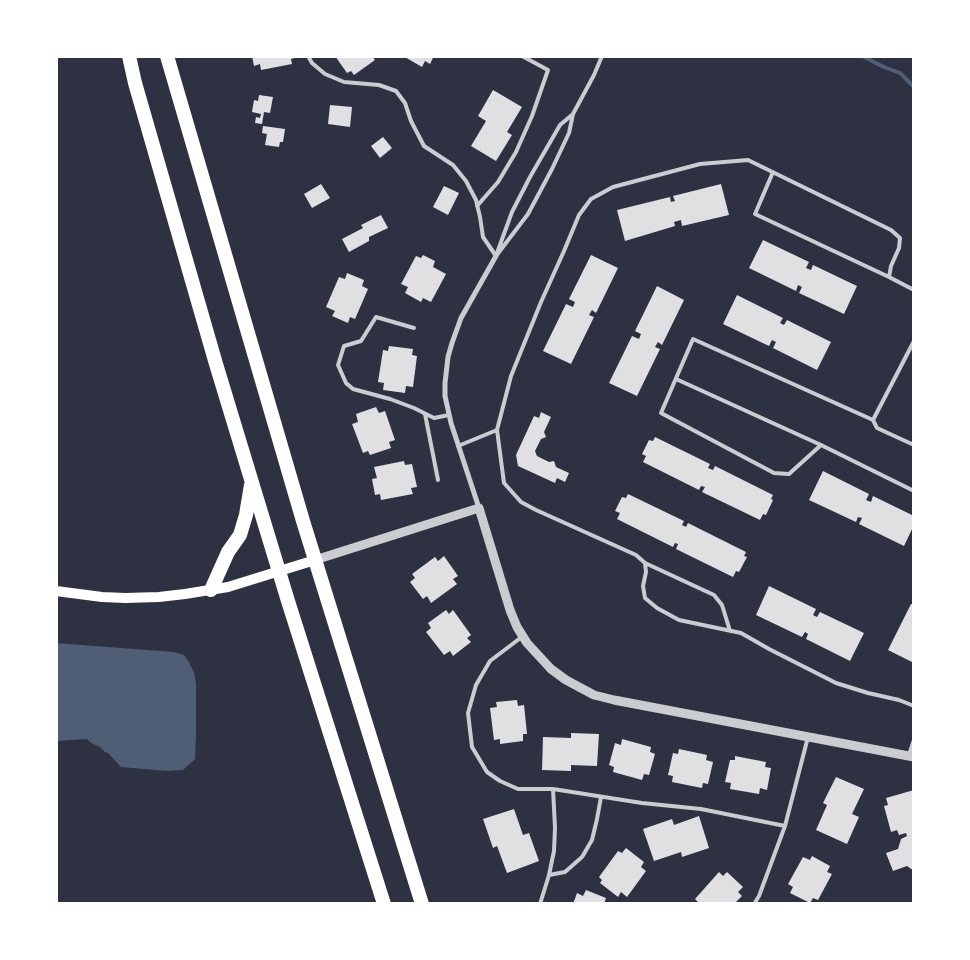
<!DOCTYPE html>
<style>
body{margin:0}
#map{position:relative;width:970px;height:960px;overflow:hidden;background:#2d3142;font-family:"Asap Condensed",sans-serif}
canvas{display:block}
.frame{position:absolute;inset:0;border:58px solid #fff;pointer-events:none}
</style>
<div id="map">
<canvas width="970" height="960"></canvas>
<div class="frame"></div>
</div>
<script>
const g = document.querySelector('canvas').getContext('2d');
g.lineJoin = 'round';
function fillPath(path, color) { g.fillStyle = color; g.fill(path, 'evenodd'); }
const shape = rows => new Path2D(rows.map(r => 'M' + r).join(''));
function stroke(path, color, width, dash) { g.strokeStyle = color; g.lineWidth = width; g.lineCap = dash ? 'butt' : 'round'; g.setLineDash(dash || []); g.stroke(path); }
fillPath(shape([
 [56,643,174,652,184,655,189,662,194,673,196,683,196,736,195,759,183,770,166,771,121,767,108,753,105,752,100,747,91,743,87,739,56,741]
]), '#4f5d75');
stroke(shape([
 [862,56,884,67,900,73,914,87]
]), '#4f5d75', 4);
fillPath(shape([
 [252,56,298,56,298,57,291,59,292,64,261,70,260,64,254,66],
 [335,56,372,56,375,60,354,75,351,71,347,73],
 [403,56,434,56,430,64,425,61,422,67],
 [493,90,522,107,507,132,512,135,496,161,471,146,486,121,478,116],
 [259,95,273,97,270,113,264,112,262,124,255,123,256,117,260,118,261,114,252,112,254,100,258,101],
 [330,105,352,107,350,127,328,124],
 [263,126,285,129,283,142,280,142,279,147,265,145,267,134,262,133],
 [383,137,392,148,380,158,371,146],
 [321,184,330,198,312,208,304,194],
 [721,184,729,215,682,226,681,220,674,222,675,226,625,241,617,210,670,197,671,202,675,201,673,196],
 [444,186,459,193,448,215,433,207],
 [381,215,388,228,369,237,369,241,349,252,342,239,363,228,361,225],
 [763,240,809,262,806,268,811,270,813,265,857,286,844,314,799,293,802,287,798,285,796,291,749,268],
 [423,255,435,261,433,267,446,274,431,302,423,298,421,302,405,293,408,287,401,284,416,256,421,258],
 [591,255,618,268,596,313,592,310,589,315,594,317,571,364,543,351,566,304,573,307,575,302,569,299],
 [347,273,364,280,362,286,368,289,355,319,350,317,348,323,332,316,335,311,326,307,339,277,345,279],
 [657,286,684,300,662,345,658,342,655,347,660,349,637,396,609,383,632,336,639,339,641,334,635,331],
 [737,295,783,318,780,323,784,325,787,320,831,342,817,370,773,348,776,342,772,340,769,346,723,324],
 [389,346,413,349,412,355,417,356,413,387,406,386,405,393,383,390,384,383,378,382,383,350,388,351],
 [376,407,379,413,385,411,395,440,389,442,391,448,370,455,368,451,363,453,352,424,358,422,356,414],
 [541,412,551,417,544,432,546,437,541,439,535,451,537,456,549,462,554,461,556,467,569,473,565,482,557,478,555,483,518,466,516,455,534,416,539,418],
 [655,437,710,464,708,468,713,470,715,466,773,495,771,499,773,500,766,515,763,514,760,520,702,492,705,487,701,486,699,490,643,462,646,456,642,454,649,440,653,441],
 [404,461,405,465,412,464,417,487,411,488,413,494,381,500,380,494,375,495,372,479,377,478,374,467],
 [823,471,869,494,866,500,871,502,873,496,914,516,914,525,904,546,859,524,862,518,858,517,856,522,809,500],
 [628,494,684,521,682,525,686,527,688,523,746,552,744,556,747,557,739,572,736,571,733,577,676,549,678,544,675,543,673,547,617,519,620,513,615,511,622,497,626,498],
 [444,556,458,576,453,579,457,584,431,603,427,596,423,599,410,582,415,578,412,574,435,557,438,561],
 [769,586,816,609,813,615,817,617,820,612,864,633,850,661,806,639,808,634,805,632,802,637,756,615],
 [911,604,914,605,914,663,888,650],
 [446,610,449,614,453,610,471,635,467,638,471,642,453,656,450,651,444,655,426,632,431,628,428,623],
 [517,700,518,706,524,705,527,734,523,734,523,741,500,744,500,739,494,740,490,708,497,707,496,702],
 [571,733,599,734,597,766,571,765,571,771,542,770,543,737,571,738],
 [622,739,651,747,650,752,655,754,649,775,644,774,642,780,613,772,614,767,609,765,615,743,621,745],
 [679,749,707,755,706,760,713,762,708,784,703,783,702,788,672,782,673,776,668,775,673,753,678,754],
 [735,756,766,762,765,767,771,768,767,790,760,788,759,794,730,789,731,783,725,782,730,760,735,760],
 [836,777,864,789,852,814,859,817,847,844,816,830,827,805,823,803],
 [914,790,914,871,907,866,893,871,886,853,898,849,901,839,907,836,906,833,899,835,897,830,891,832,884,806,888,805,886,798],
 [514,809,523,835,529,833,539,861,507,873,497,846,493,848,483,819],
 [699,816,709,848,682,857,681,852,654,861,643,829,672,819,674,825],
 [626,848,644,862,641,867,646,871,627,897,621,892,618,897,600,883,602,880,599,877,618,851,622,853],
 [812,856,830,866,827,872,832,874,818,900,813,898,810,903,790,893,793,887,788,884,803,857,810,860],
 [719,872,723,876,727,872,743,887,738,892,742,896,734,904,697,904,698,902,695,899],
 [586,890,606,898,604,904,573,904,577,893,583,896]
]), '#e0e0e3');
stroke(shape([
 [308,56,312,63,325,74,344,82,379,85,396,91,405,103,411,121,424,146,453,165,466,181,476,200,480,217,483,237,496,256],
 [773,172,755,214,889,277],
 [477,206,498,182,516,152,532,116,548,70,522,56],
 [497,253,512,212,530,177,560,125,573,114],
 [496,256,528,214,552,169,569,133,573,114,594,75,602,56],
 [414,328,376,317,361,341,344,346,338,365,346,383,353,389,390,399,414,408,434,418,449,415],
 [914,341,873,420,877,428,914,445],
 [676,379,821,445],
 [425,414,438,480],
 [873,420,693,339,661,413,774,473,789,474,821,445,914,491],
 [497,430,504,483,521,502,536,510,636,555,645,563,646,572,643,586,645,598,657,608,679,620,741,633,769,649,836,683,868,693,899,700,914,706],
 [458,446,497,430,511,376,541,302,564,251,579,215,591,199,613,187,700,164,748,160,891,230,900,238,899,248,891,266,889,277,914,290],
 [645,563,714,595,722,605,730,631],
 [523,636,490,661,476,685,468,713,472,747,487,772,500,781,518,789,553,789,642,803,701,809,785,826],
 [909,755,914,740],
 [549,875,565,872,582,857,592,840,597,819,601,797],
 [540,904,549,875,554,851,555,828,553,789],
 [754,904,759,896,785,826,808,737]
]), '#caccd0', 4);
stroke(shape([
 [479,508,451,423,445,396,445,383,448,357,452,343,461,318,496,256]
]), '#caccd0', 5);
stroke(shape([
 [315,560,479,508,510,610,517,627,527,643,551,669,566,680,594,695,614,700,914,757]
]), '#caccd0', 9);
stroke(shape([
 [56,591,102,597,125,598,159,597,185,594,228,587,315,560]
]), '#fff', 10);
stroke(shape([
 [129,56,135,83,216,364,288,601,384,904],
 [167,56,303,521,422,904],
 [211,590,228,552,240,535,246,515,251,485]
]), '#fff', 14);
</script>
